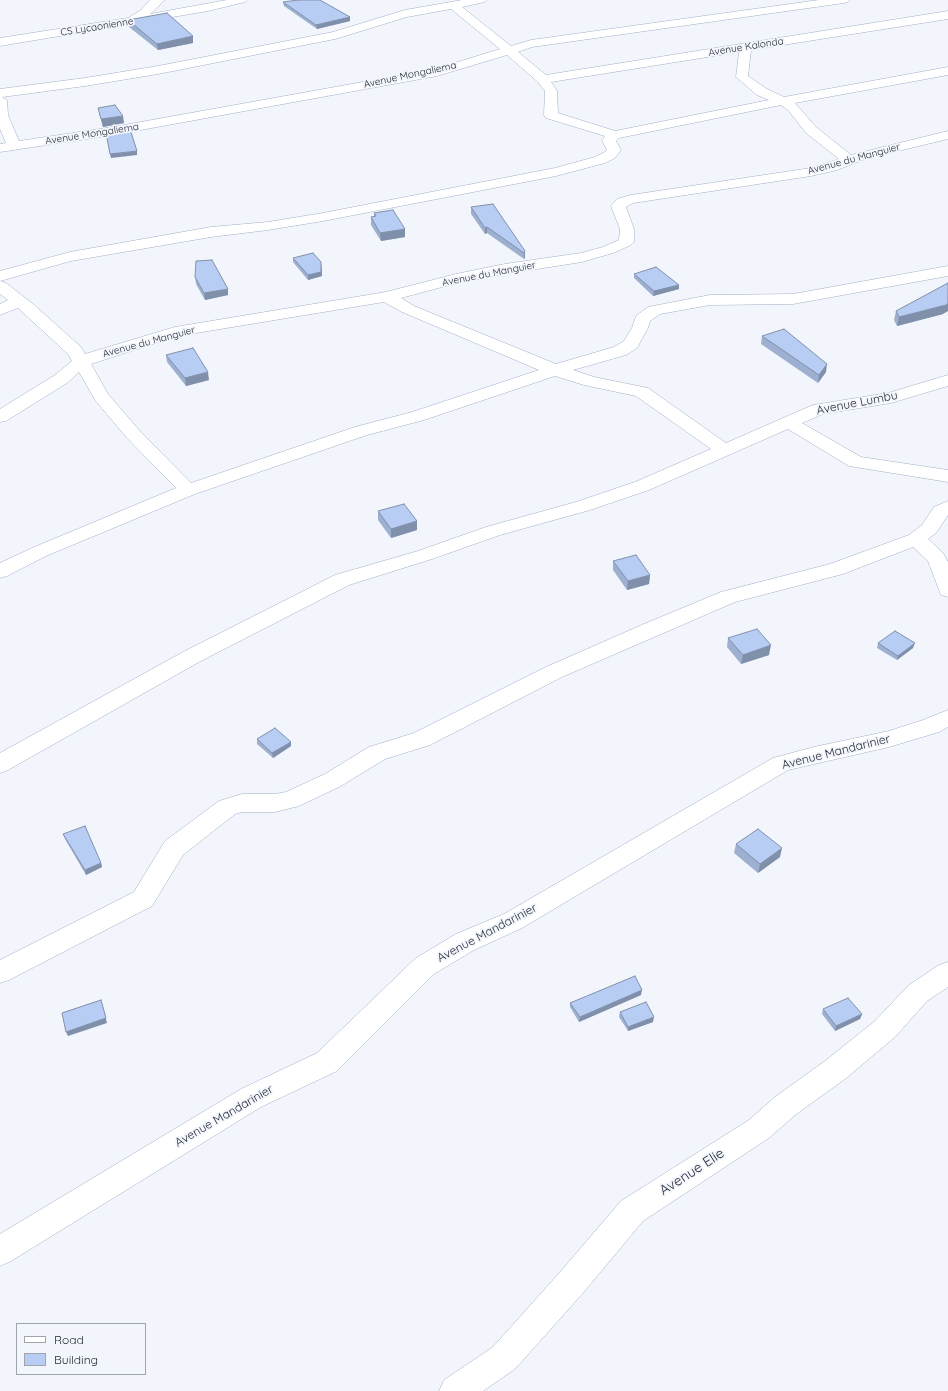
<!DOCTYPE html>
<style>
body{margin:0}
#map{position:relative;width:948px;height:1391px;overflow:hidden;background:#f2f5fb;font-family:Quicksand,sans-serif}
canvas{display:block}
.legend{position:absolute;left:16px;top:1323px;width:130px;height:52px;box-sizing:border-box;background:#f2f5fb;border:1px solid #a0a5ad;margin:0;padding:5px 7px;list-style:none;font-size:12px;color:#262c37}
.legend li{display:flex;align-items:center;gap:8px;height:20px}
.legend b{width:20px;border:1px solid #a0a5ad}
</style>
<div id="map">
<canvas width="948" height="1391"></canvas>
<ul class="legend">
<li><b style="height:5px;background:#fff"></b>Road</li>
<li><b style="height:11px;background:#b8cdf3"></b>Building</li>
</ul>
</div>
<script>
const g = document.querySelector('canvas').getContext('2d');
g.lineJoin = 'round';
const shape = rows => new Path2D(rows.map(r => 'M' + r).join(''));
function stroke(path, color, width, dash) { g.strokeStyle = color; g.lineWidth = width; g.lineCap = dash ? 'butt' : 'round'; g.setLineDash(dash || []); g.stroke(path); }
function fillPath(path, color) { g.fillStyle = color; g.fill(path, 'evenodd'); }
function drawText(font, color, halo, rows, align = 'center') {
  g.font = font + ' Quicksand,sans-serif'; g.lineWidth = 3.5; g.setLineDash([]); g.textBaseline = 'middle'; g.strokeStyle = halo; g.fillStyle = color; for (const [text, x, y, turn = 0] of rows) {
    g.save(); g.translate(x, y); g.rotate((+turn || 0) * Math.PI / 180); g.textAlign = isNaN(turn) ? turn : align; if (halo) g.strokeText(text, 0, 0); g.fillText(text, 0, 0); g.restore();
  }
}
const minor = shape([
 [150,0,165,0,150,14,227,0,247,0,245,2,208,11,0,46,0,38,128,18,141,10,150,0],
 [462,0,487,0,485,2,462,7,511,46,531,40,819,0,850,0,848,2,844,3,532,47,518,52,546,75,948,11,948,19,751,50,748,76,767,89,784,97,948,67,948,75,795,103,816,127,851,155,948,131,948,139,865,159,837,170,811,176,633,203,626,207,634,229,634,242,631,245,613,253,582,262,505,274,457,283,401,298,414,306,556,364,614,347,624,341,632,328,636,316,648,307,710,295,793,294,948,266,948,276,793,304,710,305,660,314,650,321,648,328,637,348,626,355,573,370,594,377,648,388,726,443,813,405,888,393,948,375,948,386,891,403,823,414,802,423,861,457,948,470,948,482,849,466,788,429,649,490,590,510,500,535,432,559,349,585,199,662,8,770,0,773,0,753,183,652,335,575,418,551,486,527,576,502,635,482,711,449,636,396,584,385,555,376,424,420,367,435,195,494,46,556,7,576,0,578,0,563,32,548,176,488,127,438,95,400,79,372,67,383,6,421,0,422,0,409,55,375,72,361,68,354,18,308,0,315,0,304,8,300,0,294,0,281,6,283,33,304,81,347,85,354,175,327,386,292,456,274,505,264,581,253,603,247,619,240,620,229,611,206,617,199,631,195,811,168,839,159,806,133,788,110,781,105,619,138,616,141,621,150,615,158,605,163,556,176,323,221,268,230,211,237,71,261,0,281,0,271,70,252,211,227,268,222,323,213,555,168,595,157,605,152,607,150,602,140,605,136,546,118,544,115,545,91,538,82,507,55,437,76,113,135,0,152,0,144,6,143,0,129,0,89,85,78,158,66,333,32,405,10,462,0],
 [451,9,500,49,435,69,113,127,19,141,8,115,7,100,2,97,85,86,158,74,335,39,407,17,451,9],
 [739,52,736,77,757,95,769,100,615,131,558,113,557,91,551,82,739,52],
 [384,302,402,312,539,370,412,412,355,427,191,483,139,430,108,394,91,364,178,336,384,302],
 [948,501,948,515,936,533,928,539,943,553,948,562,948,597,941,595,928,561,913,547,843,574,735,602,562,677,430,745,385,759,341,786,299,806,275,812,242,812,235,814,183,855,152,906,9,980,0,983,0,960,134,892,165,841,219,801,242,794,275,794,286,792,325,774,369,747,414,733,546,667,644,624,721,592,830,564,909,535,922,525,934,507,948,501],
 [948,710,948,727,939,732,889,747,788,770,522,928,474,950,434,974,337,1071,261,1107,11,1261,0,1266,0,1234,241,1089,317,1053,416,958,456,934,504,914,773,758,814,747,889,731,923,720,948,710],
 [948,962,948,987,927,1001,895,1037,845,1079,795,1115,769,1138,643,1221,583,1293,515,1369,483,1391,439,1391,444,1380,493,1347,561,1271,621,1201,749,1120,775,1097,825,1061,875,1021,909,985,939,965,948,962]
]);
stroke(minor, '#a0afc9', 1);
fillPath(minor, '#fff');
fillPath(shape([
 [283,2,350,17,350,21,317,29,284,6],
 [128,20,193,43,158,50,129,27],
 [98,108,124,123,103,127],
 [471,207,525,251,525,258,524,259,487,233,485,234,471,214],
 [374,213,405,229,405,237,381,241,371,225,371,217,374,216],
 [293,258,322,267,322,276,308,280,293,262],
 [634,274,679,285,679,289,653,296,634,278],
 [195,277,228,295,205,300,196,284],
 [896,311,943,314,897,326,894,320],
 [762,336,826,372,818,383,761,344],
 [166,355,209,380,186,386,167,362],
 [378,511,417,521,417,530,391,538,378,520],
 [613,561,650,575,649,584,627,590,613,570],
 [728,638,769,655,741,664,727,647],
 [878,643,913,648,897,660,877,648],
 [257,739,291,742,291,746,273,758,257,744],
 [63,834,101,863,102,867,86,875,65,839],
 [736,844,780,857,758,873,734,853],
 [641,995,579,1022,570,1007,570,1003],
 [823,1009,862,1014,860,1019,835,1031,822,1014],
 [620,1012,653,1022,628,1031,619,1017]
]), '#9eb0d1');
fillPath(shape([
 [350,17,350,21,317,29,316,25],
 [193,36,193,43,158,50,157,44],
 [123,116,124,123,103,127,101,119],
 [137,151,137,155,111,158,110,154],
 [487,227,487,233,485,234,485,228],
 [405,229,405,237,381,241,380,233],
 [525,251,525,258,524,259,524,253],
 [321,262,322,276,308,280,308,275],
 [679,285,679,289,653,296,654,291],
 [228,289,228,295,205,300,204,293],
 [948,304,948,311,943,314,897,326,899,317],
 [827,364,826,372,818,383,819,375],
 [208,372,209,380,186,386,185,378],
 [417,521,417,530,391,538,391,529],
 [650,575,649,584,627,590,628,581],
 [915,643,913,648,897,660,898,656],
 [771,645,769,655,741,664,743,655],
 [291,742,291,746,273,758,272,753],
 [782,848,780,857,758,873,760,864],
 [101,863,102,867,86,875,85,870],
 [642,990,641,995,579,1022,580,1017],
 [101,1000,107,1023,68,1036,66,1032],
 [862,1014,860,1019,835,1031,836,1026],
 [654,1017,653,1022,628,1031,628,1027]
]), '#8190aa');
const building = shape([
 [298,0,320,0,350,17,316,25,283,2,298,0],
 [167,13,193,36,157,44,128,20,167,13],
 [115,105,123,116,101,119,98,108,115,105],
 [130,129,137,151,110,154,106,133,130,129],
 [493,204,525,251,524,253,487,227,485,228,471,207,493,204],
 [393,210,405,229,380,233,371,217,376,216,374,213,393,210],
 [313,253,321,262,321,272,308,275,293,258,313,253],
 [212,260,228,289,204,293,195,277,196,261,212,260],
 [656,267,679,285,654,291,634,274,656,267],
 [948,283,948,304,946,305,899,317,896,311,948,283],
 [784,329,827,364,819,375,762,336,784,329],
 [193,348,208,372,185,378,166,355,193,348],
 [404,504,417,521,391,529,378,511,404,504],
 [636,555,650,575,628,581,613,561,636,555],
 [757,629,771,645,743,655,728,638,757,629],
 [895,631,915,643,898,656,878,643,895,631],
 [275,728,291,742,272,753,257,739,275,728],
 [85,826,101,863,85,870,63,834,85,826],
 [758,829,782,848,760,864,736,844,758,829],
 [635,976,642,990,580,1017,570,1003,635,976],
 [848,998,862,1014,836,1026,823,1009,848,998],
 [101,1000,106,1018,66,1032,62,1013,101,1000],
 [646,1002,654,1017,628,1027,620,1012,646,1002]
]);
fillPath(building, '#b8cdf3');
stroke(building, '#8190aa', 1);
drawText('10px', '#262c37', '#f2f5fb', [
 ["CS Lycaonienne",97,27,-9],
 ["Avenue Kalonda",746,47,-9],
 ["Avenue Mongaliema",410,75,-12],
 ["Avenue Mongaliema",92,134,-9],
 ["Avenue du Manguier",854,159,-15],
 ["Avenue du Manguier",489,274,-11],
 ["Avenue du Manguier",149,342,-15]
]);
drawText('12px', '#262c37', '#f2f5fb', [
 ["Avenue Lumbu",857,403,-11],
 ["Avenue Mandarinier",836,752,-14],
 ["Avenue Mandarinier",487,933,-28],
 ["Avenue Mandarinier",224,1116,-30]
]);
drawText('14px', '#262c37', '#f2f5fb', [
 ["Avenue Elie",692,1172,-33]
]);
</script>
